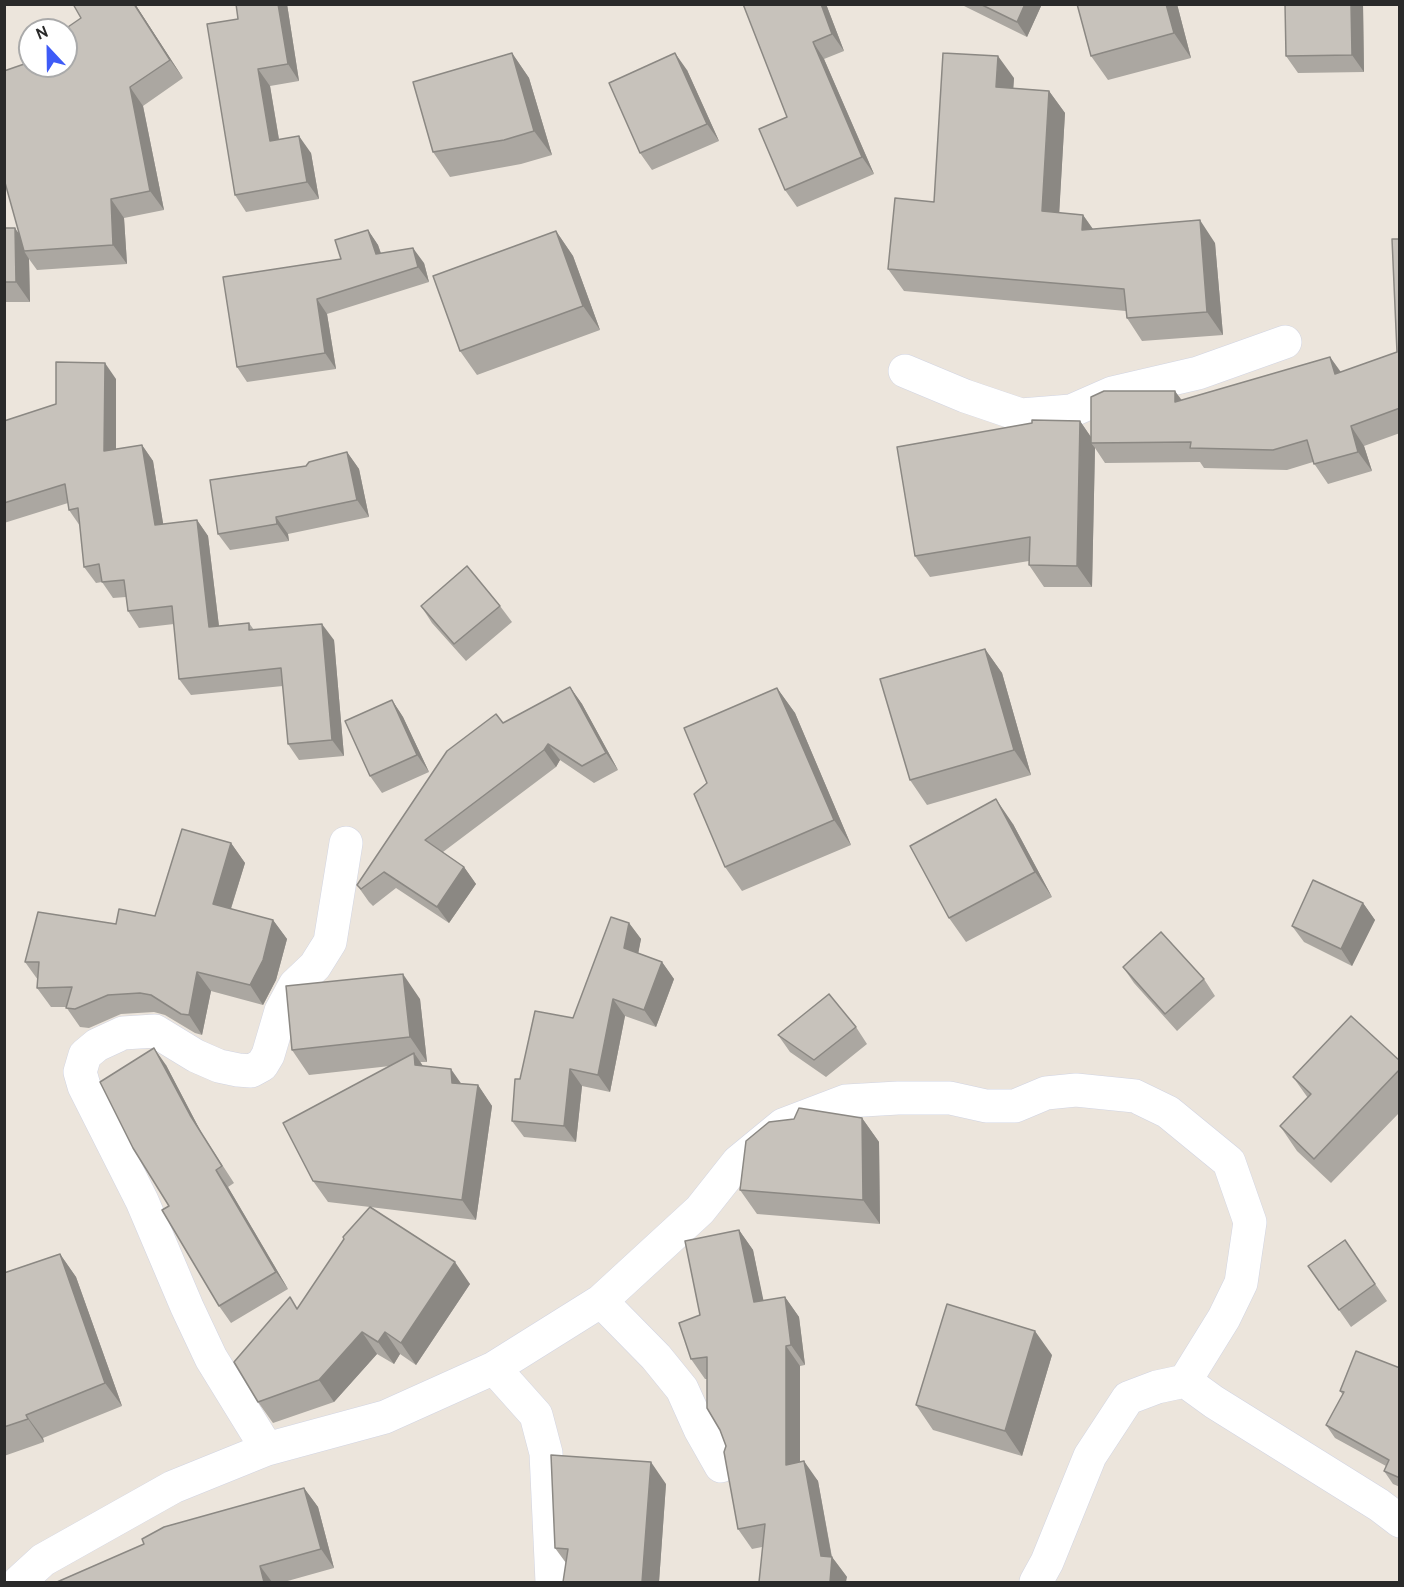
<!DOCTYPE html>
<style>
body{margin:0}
#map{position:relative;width:1404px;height:1587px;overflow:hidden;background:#ece5dc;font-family:Cabin,sans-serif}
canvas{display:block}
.frame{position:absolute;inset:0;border:6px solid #2a2a2a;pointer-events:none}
.north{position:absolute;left:18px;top:18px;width:60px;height:60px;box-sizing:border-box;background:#fff;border:2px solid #aaa;border-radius:50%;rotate:338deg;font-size:16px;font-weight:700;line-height:24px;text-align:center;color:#2a2a2a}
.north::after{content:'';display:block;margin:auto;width:21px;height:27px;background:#3e5bf7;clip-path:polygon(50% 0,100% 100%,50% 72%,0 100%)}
</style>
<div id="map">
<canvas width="1404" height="1587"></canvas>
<div class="frame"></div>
<div class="north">N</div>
</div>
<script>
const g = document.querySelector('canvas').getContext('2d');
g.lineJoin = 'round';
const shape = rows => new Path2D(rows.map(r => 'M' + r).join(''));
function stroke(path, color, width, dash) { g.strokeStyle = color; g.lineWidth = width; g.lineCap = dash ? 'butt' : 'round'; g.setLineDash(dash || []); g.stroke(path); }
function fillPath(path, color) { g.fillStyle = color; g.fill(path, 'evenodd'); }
const minor = shape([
 [905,371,965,396,1021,415,1071,411,1112,393,1198,373,1285,342],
 [601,1301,656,1357,682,1389,700,1429,721,1466],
 [494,1368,536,1415,546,1453,552,1582],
 [267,1449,211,1358,187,1307,142,1201,84,1086,80,1072,85,1055,97,1045,123,1033,155,1031,196,1056,219,1066,238,1070,251,1071,262,1065,268,1055,281,1011,295,985,315,966,330,942,346,843],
 [19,1582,43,1560,173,1487,267,1449,385,1417,494,1368,601,1301,700,1210,738,1162,783,1125,846,1101,898,1098,950,1098,986,1106,1015,1106,1046,1093,1076,1090,1135,1096,1168,1112,1229,1162,1250,1222,1241,1283,1224,1318,1185,1381],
 [1036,1582,1047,1562,1090,1456,1128,1398,1157,1387,1185,1381,1214,1402,1379,1505,1400,1521]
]);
stroke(minor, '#d1d4e2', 34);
stroke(minor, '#fff', 33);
fillPath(shape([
 [73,4,135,4,183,78,143,106,164,210,124,218,127,264,37,270,29,259,30,302,4,302,4,228,19,233,76,45,81,18],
 [236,4,287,4,299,81,270,86,279,139,311,153,319,199,246,212,235,195,238,19],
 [826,4,844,51,824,59,874,174,797,207,785,190,787,117],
 [960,4,1042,4,1027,37],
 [1177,4,1191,58,1108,80,1091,56],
 [1363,4,1364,72,1298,73,1286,56],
 [512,53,529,78,552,155,521,164,450,177,433,152],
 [687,70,719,141,652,170,640,153],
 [1014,78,1013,88,1049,91,1065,113,1059,213,1083,215,1093,229,1215,243,1223,335,1142,341,1127,318,1126,311,904,291,888,269,934,202],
 [368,230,378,245,381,253,424,263,429,282,327,314,336,369,247,382,237,367,341,259],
 [556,231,573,256,600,330,477,375,460,351],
 [1400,239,1400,433,1364,446,1372,471,1328,484,1313,462,1287,470,1204,468,1200,462,1105,463,1095,448,1092,587,1044,587,1029,565,1029,561,930,577,915,556,1080,421,1091,437,1182,400,1330,357,1341,372,1397,352],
 [116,379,116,449,142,445,153,461,163,524,197,520,208,536,219,626,249,623,254,630,334,640,344,756,299,760,288,744,283,686,191,695,179,679,174,624,139,628,128,611,126,597,113,598,102,582,96,583,84,567,80,526,69,510,68,503,4,523,4,421,56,404],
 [347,452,359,469,369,517,288,534,289,541,230,550,218,534,306,466],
 [421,606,500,606,512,622,466,661,432,623],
 [985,649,1002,673,1031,775,927,805,910,780],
 [570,687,582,704,618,770,594,783,560,760,556,767,443,852,464,867,476,884,449,923,396,888,373,906,369,902,357,885,503,723],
 [777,688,795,713,851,845,742,891,725,867,707,783],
 [392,700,403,717,429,772,382,793,370,776],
 [1013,824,1052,897,966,942,949,918],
 [231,843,245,863,231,909,273,920,287,939,276,980,263,1005,211,991,202,1035,195,1033,165,1015,154,1012,121,1014,89,1028,80,1027,66,1007,51,1007,37,988,38,980,25,962,116,924,155,916],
 [1363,903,1375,920,1352,966,1304,942,1292,926],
 [629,923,641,939,638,953,662,962,674,979,656,1027,625,1016,610,1092,582,1086,576,1142,524,1137,512,1121,520,1079,573,1018],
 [1123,967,1204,979,1215,996,1177,1031,1134,983],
 [420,999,427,1062,420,1062,423,1066,461,1084,478,1085,492,1106,476,1220,370,1207,470,1284,416,1365,400,1354,394,1364,377,1354,334,1402,273,1423,258,1402,298,1308,370,1207,328,1202,313,1181,390,1066,309,1075,292,1050],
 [856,1027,867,1044,826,1077,790,1052,778,1035],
 [1400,1061,1400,1112,1331,1183,1297,1151,1280,1126,1308,1098,1293,1077],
 [166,1065,201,1132,234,1183,228,1187,288,1289,231,1323,219,1306,169,1206],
 [862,1118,879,1142,880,1224,757,1214,740,1190],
 [739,1230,753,1250,763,1301,785,1297,799,1317,805,1365,800,1366,800,1462,818,1481,832,1557,847,1577,762,1547,752,1549,738,1529,726,1446,720,1430,707,1379,705,1379,691,1359,700,1315],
 [1345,1240,1387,1301,1351,1327,1308,1266],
 [60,1254,76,1277,122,1406,43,1438,44,1442,4,1456,4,1273],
 [1052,1355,1022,1456,933,1430,916,1405],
 [1400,1368,1400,1487,1393,1484,1384,1471,1386,1466,1335,1438,1326,1425,1343,1395,1340,1391],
 [666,1484,659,1582,563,1582,566,1563,555,1548],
 [304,1488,318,1507,334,1568,284,1582,57,1582]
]), '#aba7a1');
fillPath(shape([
 [134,4,135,4,183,78,170,60],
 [278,4,287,4,299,81,288,64],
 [821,4,826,4,844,51,832,34],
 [1025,4,1042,4,1027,37,1017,22],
 [1166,4,1177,4,1191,58,1174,33],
 [1351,4,1363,4,1364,72,1352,55],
 [813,42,824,59,874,174,862,157],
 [512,53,529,78,552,155,534,131],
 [675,53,687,70,719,141,707,124],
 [998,56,1014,78,1012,110,996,87],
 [258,69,270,86,282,158,270,141],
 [130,87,143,106,164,210,150,191],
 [1049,91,1065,113,1058,234,1042,211],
 [299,136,311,153,319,199,307,182],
 [111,199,124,218,127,264,113,245],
 [1083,215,1099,238,1082,230],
 [1200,220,1215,243,1223,335,1207,312],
 [15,228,29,248,24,251,29,259,30,302,16,282],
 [368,230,378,245,386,269,376,254],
 [556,231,573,256,600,330,583,306],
 [413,248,424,263,429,282,418,267],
 [317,299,327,314,336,369,325,353],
 [1330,357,1344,377,1335,374],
 [105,363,116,379,116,467,104,451],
 [1175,391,1189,410,1175,402],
 [1080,421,1095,443,1091,443,1095,448,1092,587,1077,566],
 [1351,426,1364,446,1372,471,1358,452],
 [142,445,153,461,166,541,155,525],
 [347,452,359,469,369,517,357,500],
 [276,517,288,534,289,541,277,524],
 [197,520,208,536,221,643,209,627],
 [322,624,334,640,344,756,332,740],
 [985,649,1002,673,1031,775,1014,750],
 [570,687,582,704,618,770,606,753],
 [777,688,795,713,851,845,834,820],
 [392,700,403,717,429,772,417,755],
 [548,744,560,760,556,767,544,750],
 [996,799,1013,824,1052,897,1035,872],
 [231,843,245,863,226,924,213,904],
 [464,867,476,884,449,923,437,907],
 [1363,903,1375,920,1352,966,1341,949],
 [273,920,287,939,276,980,263,1005,250,985],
 [629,923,641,939,636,965,624,948],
 [662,962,674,979,656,1027,644,1010],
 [197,972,211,991,202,1035,189,1015],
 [403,974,420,999,427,1062,410,1037],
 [613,999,625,1016,610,1092,598,1075],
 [154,1048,166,1065,201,1132,234,1183,190,1115],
 [414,1053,428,1073,415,1065],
 [451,1069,465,1089,452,1083],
 [570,1069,582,1086,576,1142,564,1126],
 [478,1085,492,1106,476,1220,462,1200],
 [862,1118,879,1142,880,1224,863,1200],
 [216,1170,228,1187,288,1289,276,1272],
 [739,1230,753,1250,768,1322,754,1302],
 [60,1254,76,1277,122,1406,105,1383],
 [455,1262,470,1284,416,1365,401,1343],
 [785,1297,799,1317,805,1365,791,1345],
 [1035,1331,1052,1355,1022,1456,1005,1431],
 [362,1332,377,1354,334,1402,319,1380],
 [385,1332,400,1354,394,1364,378,1342],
 [786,1346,800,1366,800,1485,786,1465],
 [26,1415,43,1438,44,1442,28,1419],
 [804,1461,818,1481,832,1559,832,1557,847,1577,846,1582,830,1582,821,1556],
 [651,1462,666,1484,659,1582,642,1582],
 [304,1488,318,1507,334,1568,321,1549],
 [260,1566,272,1582,264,1582]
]), '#8b8883');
const building = shape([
 [73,4,134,4,170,60,130,87,150,191,111,199,113,245,24,251,4,179,4,71,30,62,30,66,66,66,66,49,76,45,65,29,81,18,73,4],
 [236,4,278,4,288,64,258,69,270,141,299,136,307,182,235,195,207,24,238,19,236,4],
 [743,4,821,4,832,34,813,42,862,157,785,190,759,129,787,117,743,4],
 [980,4,1025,4,1017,22,980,4],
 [1077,4,1166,4,1174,33,1091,56,1077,4],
 [1285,4,1351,4,1352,55,1286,56,1285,4],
 [512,53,534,131,504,140,433,152,413,82,512,53],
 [675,53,707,124,640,153,609,83,675,53],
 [943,53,998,56,996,87,1049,91,1042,211,1083,215,1082,230,1200,220,1207,312,1127,318,1124,289,888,269,895,198,934,202,943,53],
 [4,228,15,228,16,282,4,282,4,228],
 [368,230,376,254,413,248,418,267,317,299,325,353,237,367,223,277,341,259,335,240,368,230],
 [556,231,583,306,460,351,433,276,556,231],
 [1392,239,1400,239,1400,408,1351,426,1358,452,1314,464,1307,440,1273,450,1190,448,1191,442,1091,443,1091,397,1104,391,1175,391,1175,402,1330,357,1335,374,1397,352,1392,239],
 [56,362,105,363,104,451,142,445,155,525,197,520,209,627,249,623,249,630,322,624,332,740,288,744,281,668,179,679,172,606,128,611,124,580,102,582,99,564,84,567,78,508,69,510,65,484,4,503,4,421,56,404,56,362],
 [1032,420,1080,421,1077,566,1029,565,1030,537,915,556,897,447,1032,423,1032,420],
 [347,452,357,500,276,517,277,524,218,534,210,480,306,466,309,462,347,452],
 [467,566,500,606,454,644,421,606,467,566],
 [985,649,1014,750,910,780,880,679,985,649],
 [570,687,606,753,582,766,548,744,544,750,425,840,464,867,437,907,384,872,361,889,357,885,447,751,496,714,503,723,570,687],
 [777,688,834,820,725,867,694,794,707,783,684,728,777,688],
 [392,700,417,755,370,776,345,721,392,700],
 [996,799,1035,872,949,918,910,846,996,799],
 [182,829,231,843,213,904,273,920,263,960,250,985,197,972,189,1015,181,1014,151,995,140,993,108,995,75,1009,66,1008,72,987,37,988,39,962,25,962,38,912,116,924,119,909,155,916,182,829],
 [1313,880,1363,903,1341,949,1292,926,1313,880],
 [611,917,629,923,624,948,662,962,644,1010,613,999,598,1075,570,1069,564,1126,512,1121,515,1079,520,1079,535,1011,573,1018,611,917],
 [1161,932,1204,979,1165,1014,1123,967,1161,932],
 [403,974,410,1037,292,1050,286,986,403,974],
 [829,994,856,1027,814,1060,778,1035,829,994],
 [1351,1016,1400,1061,1400,1069,1314,1159,1280,1126,1311,1094,1293,1077,1351,1016],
 [154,1048,190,1115,222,1166,216,1170,276,1272,219,1306,162,1210,169,1206,133,1148,100,1082,154,1048],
 [414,1053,415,1065,451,1069,452,1083,478,1085,462,1200,313,1181,283,1123,414,1053],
 [799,1108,862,1118,863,1200,740,1190,746,1141,769,1122,794,1119,799,1108],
 [370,1207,455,1262,401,1343,385,1332,378,1342,362,1332,319,1380,258,1402,234,1362,290,1297,297,1309,344,1239,343,1237,370,1207],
 [739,1230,754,1302,785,1297,791,1345,786,1346,786,1465,804,1461,821,1556,832,1557,830,1582,759,1582,765,1524,738,1529,724,1452,726,1446,720,1430,707,1408,707,1357,691,1359,679,1323,700,1315,685,1241,739,1230],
 [1345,1240,1375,1284,1339,1310,1308,1266,1345,1240],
 [60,1254,105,1383,26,1415,28,1419,4,1427,4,1273,60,1254],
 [947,1304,1035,1331,1005,1431,916,1405,947,1304],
 [1356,1351,1400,1368,1400,1478,1384,1471,1389,1460,1326,1425,1344,1392,1340,1391,1356,1351],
 [551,1455,651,1462,642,1582,563,1582,568,1549,555,1548,551,1455],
 [304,1488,321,1549,260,1566,264,1582,57,1582,144,1544,142,1539,164,1527,304,1488]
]);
fillPath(building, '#c7c2bb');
stroke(building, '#8b8883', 1.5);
</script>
